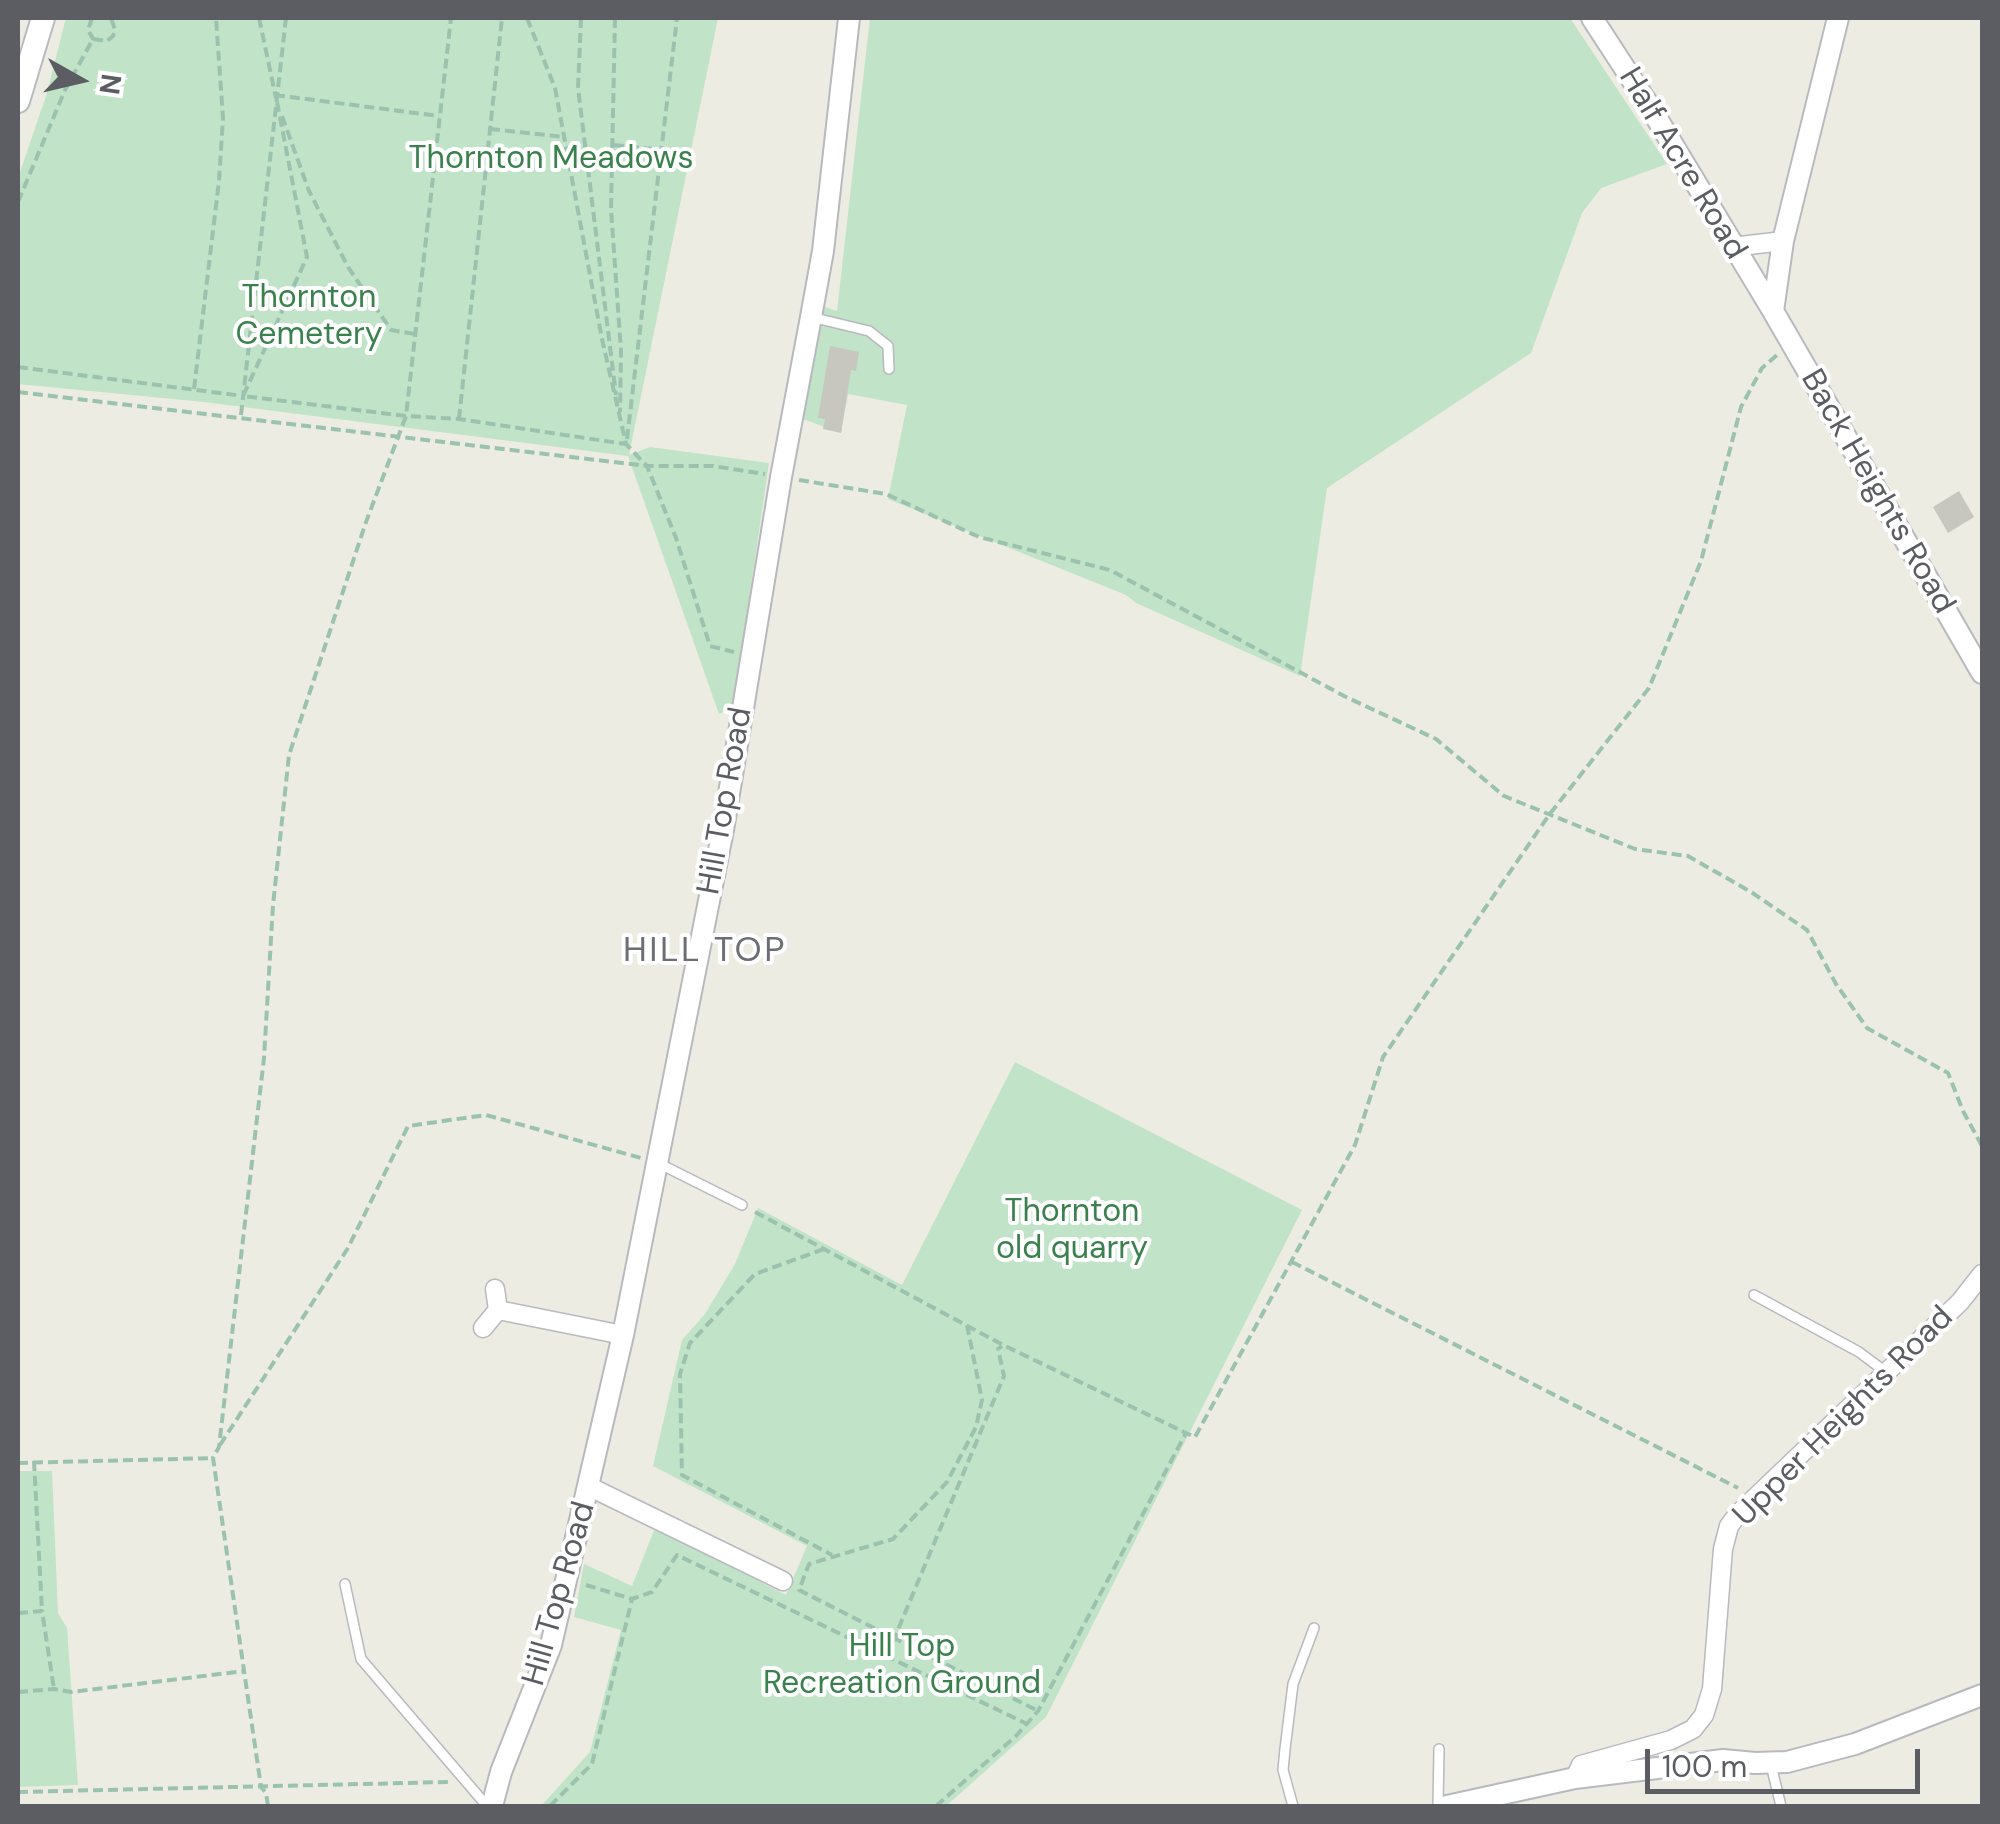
<!DOCTYPE html>
<style>
body{margin:0}
#map{position:relative;width:2000px;height:1824px;overflow:hidden;background:#edece3;font-family:"DM Sans",sans-serif}
canvas{display:block}
.frame{position:absolute;inset:0;border:20px solid #5b5d62;pointer-events:none}
.north{position:absolute;left:30px;top:30px;width:100px;height:100px;-webkit-text-stroke:8px #fff;paint-order:stroke;rotate:98deg;font-size:28px;font-weight:700;line-height:40px;text-align:center;color:#5b5d62}
.north::after{content:'';display:block;margin:auto;width:35px;height:45px;background:#5b5d62;clip-path:polygon(50% 0,100% 100%,50% 72%,0 100%)}
.scale{position:absolute;left:1645px;top:1749px;width:275px;height:45px;box-sizing:border-box;border:5px solid #5b5d62;border-top:0;padding-left:12px;font-size:30px;line-height:35px;white-space:nowrap;color:#5b5d62;-webkit-text-stroke:8px #fff;paint-order:stroke}
</style>
<div id="map">
<canvas width="2000" height="1824"></canvas>
<div class="frame"></div>
<div class="north">N</div>
<div class="scale">100 m</div>
</div>
<script>
const g = document.querySelector('canvas').getContext('2d');
g.lineJoin = 'round';
function fillPath(path, color) { g.fillStyle = color; g.fill(path, 'evenodd'); }
const shape = rows => new Path2D(rows.map(r => 'M' + r).join(''));
function stroke(path, color, width, dash) { g.strokeStyle = color; g.lineWidth = width; g.lineCap = dash ? 'butt' : 'round'; g.setLineDash(dash || []); g.stroke(path); }
function drawText(font, color, halo, rows, align = 'center') {
  g.font = font + ' "DM Sans",sans-serif'; g.lineWidth = 8; g.setLineDash([]); g.textBaseline = 'middle'; g.strokeStyle = halo; g.fillStyle = color; for (const [text, x, y, turn = 0] of rows) {
    g.save(); g.translate(x, y); g.rotate((+turn || 0) * Math.PI / 180); g.textAlign = isNaN(turn) ? turn : align; if (halo) g.strokeText(text, 0, 0); g.fillText(text, 0, 0); g.restore();
  }
}
fillPath(shape([
 [66,18,718,18,629,455,650,447,769,463,733,708,719,714,628,456,204,402,18,384,18,178,46,96],
 [870,18,1570,18,1667,164,1601,188,1582,213,1531,353,1327,488,1300,676,1136,603,1126,595,888,499,907,405,848,394,841,433,803,419,825,307,837,311],
 [1015,1062,1302,1210,1046,1717,946,1806,541,1806,590,1752,621,1630,574,1617,584,1564,632,1586,655,1528,786,1595,807,1546,653,1466,682,1340,705,1314,735,1264,758,1208,902,1285],
 [18,1471,52,1471,58,1613,67,1628,78,1785,18,1787]
]), '#c1e3c8');
fillPath(shape([
 [830,346,859,352,856,371,851,370,841,433,823,429,825,419,818,418],
 [1959,491,1974,517,1948,533,1933,507]
]), '#c8c7bf');
const service = shape([
 [811,317,869,331,888,346,889,369],
 [658,1163,742,1205],
 [1754,1295,1859,1352,1887,1373],
 [345,1584,361,1659,487,1806],
 [1771,1765,1781,1806],
 [1293,1806,1283,1770,1285,1749,1293,1684,1314,1628],
 [1438,1806,1439,1749]
]);
const minor = shape([
 [1732,247,1783,241],
 [495,1289,498,1310,623,1335],
 [483,1328,498,1310],
 [590,1487,783,1581],
 [1575,1778,1581,1765,1671,1740,1693,1729,1704,1715,1712,1689,1723,1549,1729,1526,1738,1514,1960,1302,1982,1274]
]);
const tertiary = shape([
 [1592,18,1653,112,1773,311,1982,673],
 [1773,311,1783,241,1838,18],
 [492,1806,501,1772,551,1645,623,1335,723,830,781,477,811,317,823,251,849,18],
 [1447,1806,1575,1778,1723,1760,1755,1763,1787,1762,1855,1744,1982,1695]
]);
const secondary = shape([
 [18,101,43,18]
]);
stroke(service, '#b8b9be', 12);
stroke(minor, '#b8b9be', 21);
stroke(tertiary, '#b8b9be', 24);
stroke(secondary, '#b8bac0', 26);
stroke(shape([
 [92,18,88,30,93,39],
 [259,18,276,98],
 [527,18,555,88,602,339,626,444,647,466,676,538,710,646,734,652],
 [581,18,578,88,616,395],
 [615,18,611,209,621,351,620,412],
 [93,39,107,41,113,36,115,30,111,18],
 [275,95,439,116],
 [277,102,307,257,243,396,406,416,459,419,625,444],
 [282,116,309,191,348,267,391,330,415,334],
 [490,129,565,137],
 [614,145,664,150],
 [18,202,65,90,93,39],
 [18,367,243,396],
 [194,389,219,181,223,118,216,18],
 [18,392,647,466,713,466,765,474],
 [241,415,286,18],
 [459,419,502,18],
 [627,439,677,18],
 [799,480,886,494,979,537,1110,570,1344,696,1436,739,1504,796,1635,849,1688,856,1751,892,1807,930,1836,984,1867,1028,1948,1073,1963,1111,1982,1146],
 [755,1212,1003,1345,1186,1433],
 [824,1249,755,1274,690,1343,680,1374,682,1475,832,1555],
 [1292,1262,1738,1488],
 [967,1325,982,1400,976,1427,947,1482,893,1539,809,1564,799,1590,1038,1711],
 [220,1445,348,1248,408,1126,486,1115,641,1158],
 [34,1461,42,1611],
 [18,1463,213,1458],
 [586,1585,632,1599,652,1592,677,1555,1025,1723],
 [18,1613,42,1611,54,1689],
 [887,1656,1004,1376,998,1349,1002,1346],
 [18,1692,54,1689,71,1692,245,1671],
 [18,1792,448,1782],
 [268,1806,266,1793,261,1787,213,1458,219,1447,264,1058,273,905,289,755,366,522,406,416,451,18],
 [550,1806,592,1764,632,1599],
 [936,1806,1016,1736,1038,1711,1186,1433,1195,1437,1355,1145,1383,1057,1549,815,1649,688,1701,561,1741,407,1762,368,1777,355]
]), '#9bc2af', 4, [10, 5]);
stroke(service, '#fff', 9);
stroke(minor, '#fff', 18);
stroke(tertiary, '#fff', 20);
stroke(secondary, '#fff', 22);
drawText('32px', '#3b814d', '#fff', [
 ["Thornton Meadows",551,160],
 ["Thornton",309,299],
 ["Cemetery",309,336],
 ["Thornton",1072,1213],
 ["old quarry",1072,1250],
 ["Hill Top",902,1648],
 ["Recreation Ground",902,1685]
]);
drawText('32px', '#5b5d62', '#fff', [
 ["Half Acre Road",1682,164,59],
 ["Back Heights Road",1877,492,60],
 ["Hill Top Road",726,801,-80],
 ["Upper Heights Road",1844,1417,-45],
 ["Hill Top Road",560,1594,-74]
]);
g.letterSpacing = '2.5px';
drawText('35px', '#6c6e74', '#fff', [
 ["HILL TOP",705,952]
]);
g.letterSpacing = '0px';
</script>
